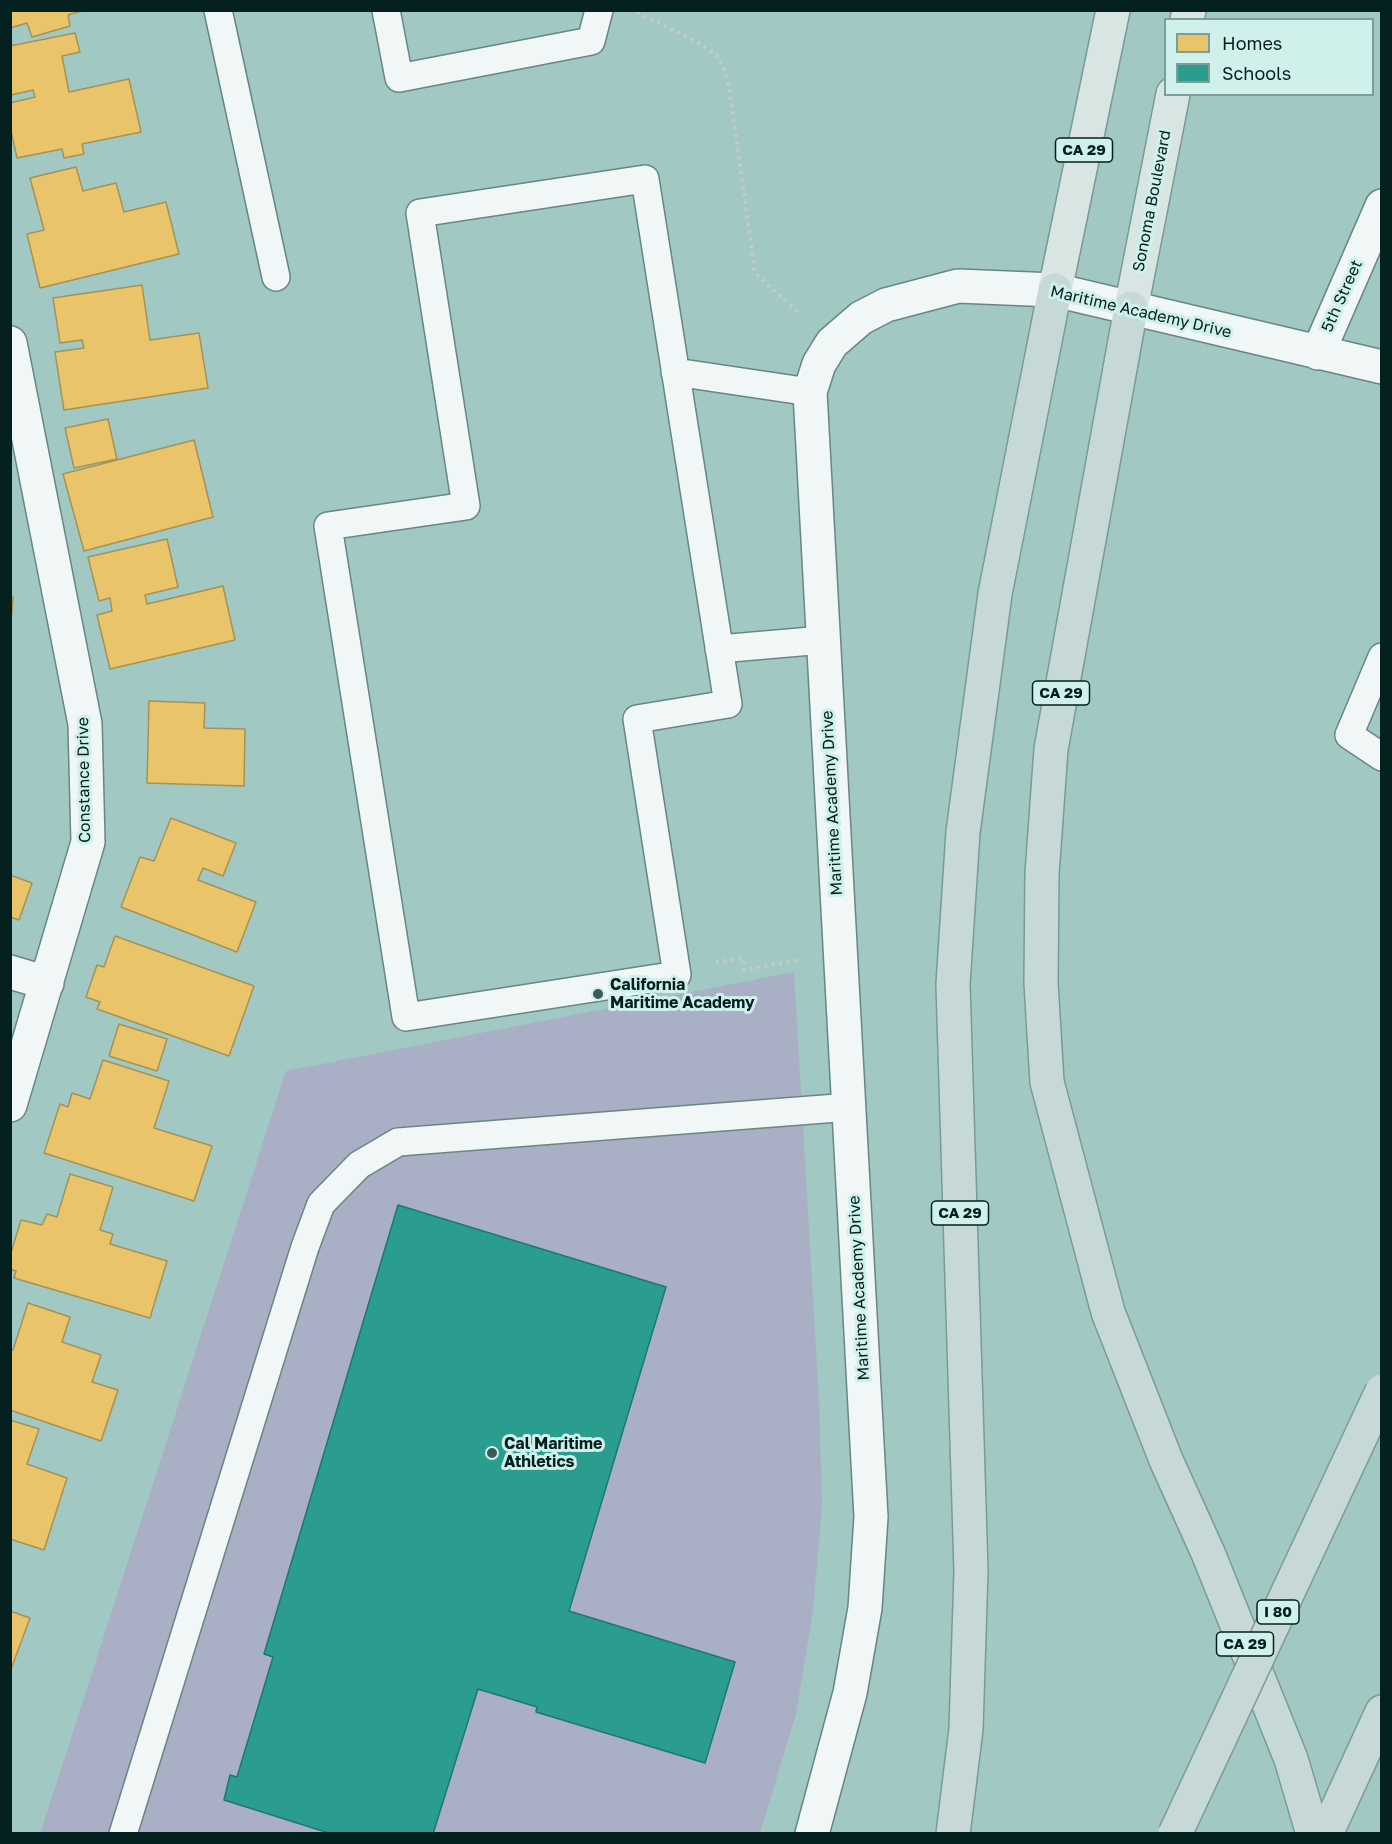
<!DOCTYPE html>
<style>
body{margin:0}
#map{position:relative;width:1392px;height:1844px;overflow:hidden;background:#a2c8c3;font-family:"Golos Text",sans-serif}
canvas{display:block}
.frame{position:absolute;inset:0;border:12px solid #04211f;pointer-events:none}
.legend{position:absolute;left:1164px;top:18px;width:210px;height:78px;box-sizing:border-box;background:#d0f0ec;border:2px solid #7e9d9a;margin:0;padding:8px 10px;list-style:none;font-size:18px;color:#04211f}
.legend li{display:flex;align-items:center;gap:12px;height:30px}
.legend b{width:30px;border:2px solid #7e9d9a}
</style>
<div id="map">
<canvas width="1392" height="1844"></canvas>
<div class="frame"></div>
<ul class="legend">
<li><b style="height:16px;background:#e9c46a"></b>Homes</li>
<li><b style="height:16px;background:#2a9d8f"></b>Schools</li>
</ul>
</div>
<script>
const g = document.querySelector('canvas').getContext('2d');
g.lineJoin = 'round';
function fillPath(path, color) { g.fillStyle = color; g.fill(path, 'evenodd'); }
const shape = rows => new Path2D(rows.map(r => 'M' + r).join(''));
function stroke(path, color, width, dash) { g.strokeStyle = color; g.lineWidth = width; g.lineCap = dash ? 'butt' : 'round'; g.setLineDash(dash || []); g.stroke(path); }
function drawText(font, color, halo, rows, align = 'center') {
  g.font = font + ' "Golos Text",sans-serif'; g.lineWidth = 6; g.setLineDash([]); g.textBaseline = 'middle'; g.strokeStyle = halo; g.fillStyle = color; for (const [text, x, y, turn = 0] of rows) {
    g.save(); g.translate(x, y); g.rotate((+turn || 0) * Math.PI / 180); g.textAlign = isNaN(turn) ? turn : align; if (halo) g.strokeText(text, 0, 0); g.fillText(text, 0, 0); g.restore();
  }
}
fillPath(shape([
 [794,972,819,1400,822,1505,813,1611,796,1714,760,1833,40,1834,286,1071]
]), '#a9afc4');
const homes = shape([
 [10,10,85,10,68,15,70,26,32,37,27,23,10,28,10,10],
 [75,33,80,52,62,56,69,92,129,79,141,132,82,144,84,154,64,158,62,149,17,158,10,126,10,103,35,97,33,90,11,95,10,46,75,33],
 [76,167,83,191,116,183,124,212,166,202,179,254,40,288,27,234,44,230,30,178,76,167],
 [142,285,150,340,199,333,208,388,64,410,55,352,84,348,82,340,60,343,53,298,142,285],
 [108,419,117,459,74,468,65,428,108,419],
 [194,440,213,517,84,551,63,474,194,440],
 [167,539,178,587,145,595,147,604,223,586,235,640,110,669,97,615,112,611,110,598,99,601,88,557,167,539],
 [10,597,13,597,10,635,10,597],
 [149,701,205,703,204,728,245,729,244,786,147,783,149,701],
 [171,818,236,843,223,876,203,868,198,880,256,902,237,952,121,907,140,857,154,861,171,818],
 [10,875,32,883,19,920,10,917,10,875],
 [115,936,254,986,229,1056,97,1009,100,1002,86,997,97,965,104,967,115,936],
 [119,1024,167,1039,157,1071,109,1056,119,1024],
 [103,1060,169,1081,154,1128,212,1146,194,1201,44,1153,60,1104,68,1107,72,1093,90,1099,103,1060],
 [70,1174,113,1187,100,1230,113,1234,110,1244,167,1261,150,1318,14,1278,16,1271,10,1269,10,1256,21,1220,42,1225,47,1214,57,1217,70,1174],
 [28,1303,70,1317,62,1342,101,1355,92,1382,118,1390,101,1441,10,1410,10,1350,13,1350,28,1303],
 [10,1420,39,1429,27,1464,67,1478,44,1550,10,1539,10,1420],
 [10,1611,30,1618,10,1672,10,1611]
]);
fillPath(homes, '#e9c46a');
stroke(homes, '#a49354', 1.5);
const schools = shape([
 [398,1205,666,1287,569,1611,735,1662,705,1763,536,1712,537,1707,478,1689,433,1834,332,1834,224,1800,230,1775,237,1777,273,1657,264,1654,398,1205]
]);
fillPath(schools, '#2a9d8f');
stroke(schools, '#1f786d', 1.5);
const service = shape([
 [218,10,276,277],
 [386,10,399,78,591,41,599,10],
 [645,179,728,704,637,719,677,975,406,1017,328,526,466,506,420,213,645,179],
 [675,372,810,392],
 [719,649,823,640],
 [1382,657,1349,735,1382,757],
 [123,1834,305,1247,321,1204,359,1165,398,1142,850,1107]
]);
const minor = shape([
 [10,343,85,724,88,842,10,1105],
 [10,972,47,983]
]);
const tertiary = shape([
 [1318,353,1382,206],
 [812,1834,850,1693,865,1608,871,1517,810,392,819,364,832,343,861,318,886,305,958,286,1055,290,1382,367]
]);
const primary = shape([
 [1187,20,1189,10],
 [1055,290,1113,10],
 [1131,308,1173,94]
]);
const motorway = shape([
 [1131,308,1051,749,1042,874,1041,983,1047,1082,1108,1312,1166,1460,1208,1553,1291,1759,1313,1834],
 [953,1834,966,1729,971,1571,953,984,963,832,995,594,1055,290],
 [1326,1834,1382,1712]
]);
stroke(service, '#688683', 30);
stroke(minor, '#688683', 36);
stroke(tertiary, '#688683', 36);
stroke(primary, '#7a9a97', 36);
stroke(motorway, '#7a9a97', 36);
stroke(shape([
 [637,12,699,43,719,58,728,80,755,273,800,314],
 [716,962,743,958,744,970,799,960]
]), '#c0cbca', 4, [3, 4.5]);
stroke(service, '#f1f7f6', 27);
stroke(minor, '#f1f7f6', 33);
stroke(tertiary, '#f1f7f6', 33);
stroke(primary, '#d8e5e3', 33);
stroke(motorway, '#c6d9d7', 33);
const motorwayBridge = shape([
 [1175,1834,1382,1391]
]);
stroke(motorwayBridge, '#7a9a97', 36, []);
stroke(motorwayBridge, '#c6d9d7', 33);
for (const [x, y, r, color] of [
 [598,994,6,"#3b5b58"],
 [492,1453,6,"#3b5b58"]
]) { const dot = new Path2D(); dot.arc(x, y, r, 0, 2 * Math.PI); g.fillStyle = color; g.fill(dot); stroke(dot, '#d0f0ec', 2); }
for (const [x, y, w] of [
 [1084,150,57],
 [1061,693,57],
 [960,1213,57],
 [1278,1612,42],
 [1245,1644,57]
]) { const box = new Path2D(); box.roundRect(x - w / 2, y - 12, w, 24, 4.5); g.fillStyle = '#d0f0ec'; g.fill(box); stroke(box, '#04211f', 1.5); }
drawText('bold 15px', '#04211f', null, [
 ["CA 29",1084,150],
 ["CA 29",1061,693],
 ["CA 29",960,1213],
 ["I 80",1278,1612],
 ["CA 29",1245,1644]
]);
drawText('16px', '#04211f', '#d0f0ec', [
 ["Sonoma Boulevard",1152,201,-79],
 ["5th Street",1342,296,-66],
 ["Maritime Academy Drive",1141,312,13],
 ["Constance Drive",84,780,-91],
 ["Maritime Academy Drive",832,803,-93],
 ["Maritime Academy Drive",859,1288,-93]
]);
drawText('bold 16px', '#04211f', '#d0f0ec', [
 ["California",610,985],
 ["Maritime Academy",610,1003],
 ["Cal Maritime",504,1444],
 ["Athletics",504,1462]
], 'left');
</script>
